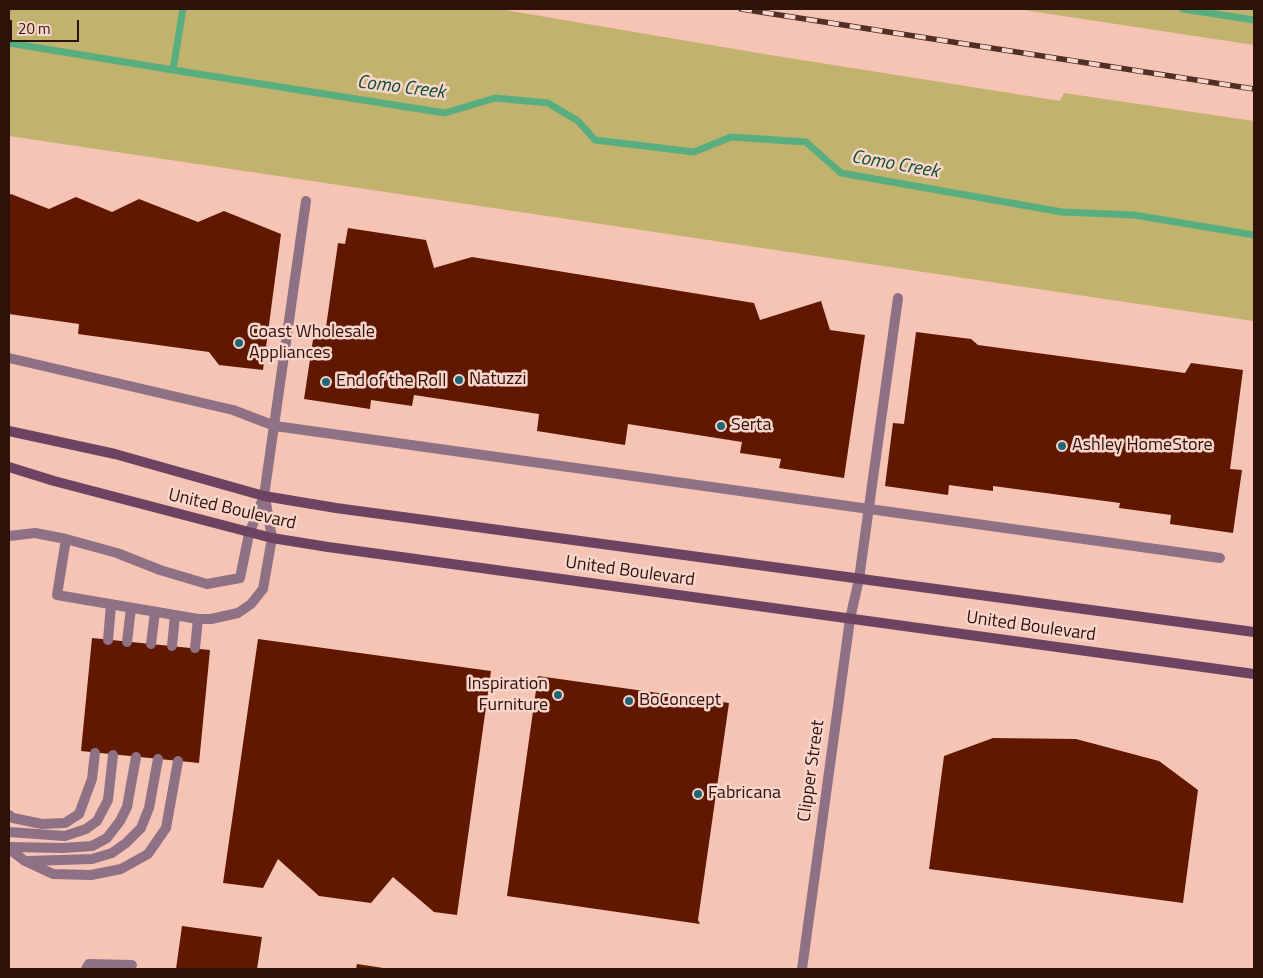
<!DOCTYPE html>
<style>
body{margin:0}
#map{position:relative;width:1263px;height:978px;overflow:hidden;background:#f6c4b4;font-family:"Titillium Web",sans-serif}
canvas{display:block}
.frame{position:absolute;inset:0;border:10px solid #2e1108;pointer-events:none}
.scale{position:absolute;left:10px;top:20px;width:69px;height:22px;box-sizing:border-box;border:2px solid #2e1108;border-top:0;padding-left:6px;font-size:15px;line-height:18px;white-space:nowrap;color:#2e1108;-webkit-text-stroke:4px #f7d5ca;paint-order:stroke}
</style>
<div id="map">
<canvas width="1263" height="978"></canvas>
<div class="frame"></div>
<div class="scale">20 m</div>
</div>
<script>
const g = document.querySelector('canvas').getContext('2d');
g.lineJoin = 'round';
function fillPath(path, color) { g.fillStyle = color; g.fill(path, 'evenodd'); }
const shape = rows => new Path2D(rows.map(r => 'M' + r).join(''));
function stroke(path, color, width, dash) { g.strokeStyle = color; g.lineWidth = width; g.lineCap = dash ? 'butt' : 'round'; g.setLineDash(dash || []); g.stroke(path); }
function drawText(font, color, halo, rows, align = 'center') {
  g.font = font + ' "Titillium Web",sans-serif'; g.lineWidth = 5; g.setLineDash([]); g.textBaseline = 'middle'; g.strokeStyle = halo; g.fillStyle = color; for (const [text, x, y, turn = 0] of rows) {
    g.save(); g.translate(x, y); g.rotate((+turn || 0) * Math.PI / 180); g.textAlign = isNaN(turn) ? turn : align; if (halo) g.strokeText(text, 0, 0); g.fillText(text, 0, 0); g.restore();
  }
}
fillPath(shape([
 [9,9,499,9,764,54,1060,101,1064,93,1254,121,1254,466,1253,321,9,136],
 [1017,9,1254,9,1254,45]
]), '#c1b26d');
stroke(shape([
 [183,9,173,70,445,113,495,98,548,103,578,121,595,140,694,152,731,137,806,142,841,173,1062,212,1134,215,1254,235],
 [1183,9,1254,20],
 [9,43,173,70]
]), '#59ae80', 7);
fillPath(shape([
 [11,194,49,209,76,197,112,212,139,199,198,222,224,211,281,234,263,370,219,365,209,352,78,334,79,324,9,314,9,195],
 [348,228,426,240,434,268,472,257,754,303,760,320,821,301,830,330,865,335,844,478,779,468,781,459,740,453,742,442,628,424,625,445,537,431,539,414,414,395,412,406,371,400,370,409,304,399,314,333,325,334,338,243,345,244],
 [916,332,971,339,978,345,1185,373,1191,363,1243,370,1230,469,1242,470,1233,533,1170,524,1171,515,1119,508,1120,503,993,486,993,491,949,485,948,495,885,486,893,423,904,424],
 [92,638,210,650,199,763,81,751],
 [258,639,491,671,457,915,434,912,393,877,371,903,319,896,278,859,263,888,223,883],
 [538,676,729,703,698,920,700,924,507,896],
 [993,738,1076,739,1159,761,1198,790,1183,903,929,869,944,756],
 [182,926,262,937,257,969,176,969],
 [357,964,383,968,383,969,356,969]
]), '#601800');
stroke(shape([
 [9,358,233,410,275,426,1220,558],
 [9,536,35,533,66,539,117,553,160,570,207,584,240,578,249,534,264,496,306,201],
 [66,539,57,595,198,619,211,619,238,613,251,604,263,589,272,538,265,497],
 [859,579,898,298],
 [108,640,111,605],
 [127,642,131,608],
 [151,644,155,612],
 [172,646,175,616],
 [195,648,198,619],
 [9,815,13,818,42,824,65,823,79,814,92,779,95,753],
 [9,832,65,836,86,829,97,821,108,800,113,755],
 [9,847,63,848,92,846,107,838,120,821,127,807,136,757],
 [9,849,25,861,53,874,91,875,121,869,148,854,166,828,178,761],
 [29,861,92,859,112,853,126,843,141,828,149,808,158,759],
 [86,969,89,964,132,965]
]), '#8e7184', 10);
stroke(shape([
 [802,969,850,619,859,579]
]), '#8e7184', 10);
stroke(shape([
 [9,431,115,454,264,496,336,508,1254,632],
 [9,467,54,481,272,538,328,547,1254,674]
]), '#6c4360', 10);
const rail = shape([
 [741,9,1254,89]
]);
stroke(rail, '#502f25', 5.5);
stroke(rail, '#f7d5ca', 4, [11]);
for (const [x, y, r, color] of [
 [239,343,5,"#206576"],
 [459,380,5,"#206576"],
 [326,382,5,"#206576"],
 [721,426,5,"#206576"],
 [1062,446,5,"#206576"],
 [558,695,5,"#206576"],
 [629,701,5,"#206576"],
 [698,794,5,"#206576"]
]) { const dot = new Path2D(); dot.arc(x, y, r, 0, 2 * Math.PI); g.fillStyle = color; g.fill(dot); stroke(dot, '#f7d5ca', 2); }
drawText('18px', '#2e1108', '#f7d5ca', [
 ["Coast Wholesale",249,333],
 ["Appliances",249,354],
 ["Natuzzi",469,380],
 ["End of the Roll",336,382],
 ["Serta",731,426],
 ["Ashley HomeStore",1072,446],
 ["Inspiration",548,685,"right"],
 ["Furniture",548,706,"right"],
 ["BoConcept",639,701],
 ["Fabricana",708,794]
], 'left');
drawText('18px', '#2e1108', '#f7d5ca', [
 ["United Boulevard",232,510,13],
 ["United Boulevard",630,572,8],
 ["United Boulevard",1031,627,8],
 ["Clipper Street",812,771,-82]
]);
drawText('italic 19px', '#0a4f30', '#f7d5ca', [
 ["Como Creek",401,88,7],
 ["Como Creek",895,165,10]
]);
</script>
